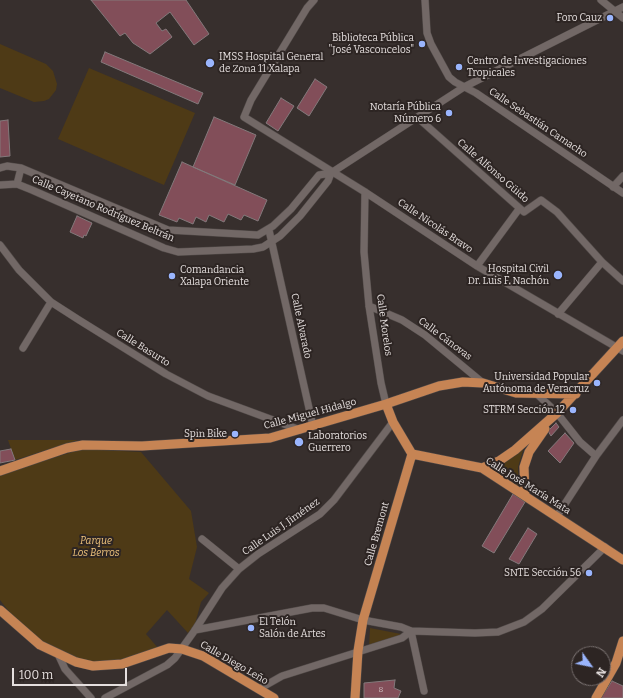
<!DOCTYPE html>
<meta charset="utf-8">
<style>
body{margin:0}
#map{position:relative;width:623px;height:698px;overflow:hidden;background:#372f2d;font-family:Bitter,serif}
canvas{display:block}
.north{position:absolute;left:571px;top:646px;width:40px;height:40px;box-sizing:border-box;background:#2d2523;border:1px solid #776f6e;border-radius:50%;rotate:123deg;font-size:11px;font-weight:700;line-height:16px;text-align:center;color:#e5dfde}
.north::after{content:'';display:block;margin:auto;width:14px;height:18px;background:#9ab5fd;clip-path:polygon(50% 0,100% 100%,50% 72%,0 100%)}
.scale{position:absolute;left:12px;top:668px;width:115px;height:18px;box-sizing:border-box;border:2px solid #e5dfde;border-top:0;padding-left:5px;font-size:12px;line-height:14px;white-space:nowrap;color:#e5dfde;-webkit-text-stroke:3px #2d2523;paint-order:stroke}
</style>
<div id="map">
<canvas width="623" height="698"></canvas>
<div class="north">N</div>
<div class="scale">100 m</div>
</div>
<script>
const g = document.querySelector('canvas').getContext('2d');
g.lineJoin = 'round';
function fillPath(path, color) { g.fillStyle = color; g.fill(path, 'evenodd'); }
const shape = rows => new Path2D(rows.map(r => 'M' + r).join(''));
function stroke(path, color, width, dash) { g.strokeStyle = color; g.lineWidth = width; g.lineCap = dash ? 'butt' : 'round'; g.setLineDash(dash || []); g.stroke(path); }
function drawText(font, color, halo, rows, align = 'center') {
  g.font = font + ' Bitter,serif'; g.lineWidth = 4; g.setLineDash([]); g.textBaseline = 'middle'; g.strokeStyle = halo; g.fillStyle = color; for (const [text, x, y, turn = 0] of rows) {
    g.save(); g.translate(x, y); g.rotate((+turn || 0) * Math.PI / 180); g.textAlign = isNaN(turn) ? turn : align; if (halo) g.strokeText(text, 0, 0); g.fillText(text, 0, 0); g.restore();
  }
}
fillPath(shape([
 [0,44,46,64,53,71,57,84,56,90,49,99,44,101,34,102,0,88],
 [89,68,195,113,164,185,58,139],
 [8,440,78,440,15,460],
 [524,447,518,467,519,487,493,467,507,461],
 [82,449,141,452,191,511,197,547,189,579,209,593,201,602,195,624,188,633,167,610,146,634,158,648,125,664,81,663,28,636,0,600,0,474],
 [370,628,406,635,369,647]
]), '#4e3a16');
const building = shape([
 [91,0,186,0,209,34,194,45,170,12,156,23,162,31,166,29,172,37,150,54,133,43,125,33,120,36,91,0],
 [105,52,203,93,198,104,101,62,105,52],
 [315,79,327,87,309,116,297,108,315,79],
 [281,98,294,106,278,131,266,123,281,98],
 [214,117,256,135,235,185,193,167,214,117],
 [8,120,10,156,0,157,0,121,8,120],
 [182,162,267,200,258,221,244,215,241,220,228,214,224,222,209,215,206,222,196,217,193,224,179,218,177,222,159,215,182,162],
 [77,216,92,223,86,236,84,235,83,238,70,232,77,216],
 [556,423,559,427,551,436,548,431,556,423],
 [565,433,574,443,560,463,548,451,565,433],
 [11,449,15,460,0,463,0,451,11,449],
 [513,494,525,502,494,553,482,546,513,494],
 [528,528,537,534,519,564,509,559,528,528],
 [395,680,394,688,401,691,398,698,364,698,364,683,395,680],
 [612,681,623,686,623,698,601,698,612,681]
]);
fillPath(building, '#824e59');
stroke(building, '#83797b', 1);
const minor = shape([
 [314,0,307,8,251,100,244,117,365,192,477,266,623,351],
 [425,0,427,33,431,44,449,77,455,82,476,93,623,193],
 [601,0,623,18],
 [418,118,524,212,541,200,557,212,602,262,623,281],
 [0,168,7,166,21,168,168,230,258,235,273,226,291,209,319,175,331,173,464,87,623,7],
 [17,184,21,168],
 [0,185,17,184,32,190,164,248,178,252,253,249,263,247,280,236,300,216,328,181,331,173],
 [613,187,623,176],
 [365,192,364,252,369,306,381,383,386,404],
 [269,230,313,426],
 [0,245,19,270,51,302,79,320,166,374,208,396,300,430],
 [477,266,519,209],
 [369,306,402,320,425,335,483,383],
 [558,314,602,262],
 [23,348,51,302],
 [537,394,557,413,580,442,596,456],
 [557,516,596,456,623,420],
 [202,539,239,569],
 [195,630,312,608,324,608,363,620,401,627,411,631,475,633,498,632,524,622,542,609,605,547],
 [58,654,65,669,91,698],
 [259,689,282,676,402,638,411,631,424,691],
 [105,698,167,665,175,658,195,630,222,588,239,569,258,554,320,514,334,500,393,422]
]);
const major = shape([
 [386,404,393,422,412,454],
 [412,454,482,468,623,560],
 [482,468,499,461,515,450,557,413,623,341],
 [0,471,67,448,83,445,142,446,270,438,386,404,439,386,463,382,483,383,516,393,576,394],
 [525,496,524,467,529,452,545,429],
 [0,610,40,645,76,662,93,666,122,664,169,648,182,649,203,656,274,698],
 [355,698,358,651,363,620,412,454],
 [596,698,616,663,623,641]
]);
stroke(minor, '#524b49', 8);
stroke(major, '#524b49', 10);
stroke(minor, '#726866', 7);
stroke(major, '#c68454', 9);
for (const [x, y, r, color] of [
 [610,18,4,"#9ab5fd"],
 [422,44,4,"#9ab5fd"],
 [210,63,5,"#9ab5fd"],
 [459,67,4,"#9ab5fd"],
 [449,113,4,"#9ab5fd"],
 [558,275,5,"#9ab5fd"],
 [172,276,4,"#9ab5fd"],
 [597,383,4,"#9ab5fd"],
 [573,410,4,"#9ab5fd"],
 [235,434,4,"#9ab5fd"],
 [299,442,5,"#9ab5fd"],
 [589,573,4,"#9ab5fd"],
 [251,628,4,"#9ab5fd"]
]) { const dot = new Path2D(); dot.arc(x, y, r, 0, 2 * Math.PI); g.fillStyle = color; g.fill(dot); stroke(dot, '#2d2523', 1.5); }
drawText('8px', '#ccbbbd', null, [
 ["8",381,690]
]);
drawText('10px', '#e5dfde', '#2d2523', [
 ["Foro Cauz",602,18],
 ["Biblioteca Pública",414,38],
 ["\"José Vasconcelos\"",414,50],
 ["IMSS Hospital General",219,57,"left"],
 ["de Zona 11 Xalapa",219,69,"left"],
 ["Centro de Investigaciones",467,61,"left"],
 ["Tropicales",467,73,"left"],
 ["Notaría Pública",441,107],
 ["Número 6",441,119],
 ["Hospital Civil",549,269],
 ["Dr. Luis F. Nachón",549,281],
 ["Comandancia",180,270,"left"],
 ["Xalapa Oriente",180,282,"left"],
 ["Universidad Popular",589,377],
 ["Autónoma de Veracruz",589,389],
 ["STFRM Sección 12",565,410],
 ["Spin Bike",227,434],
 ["Laboratorios",308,436,"left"],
 ["Guerrero",308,448,"left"],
 ["SNTE Sección 56",581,573],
 ["El Telón",259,622,"left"],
 ["Salón de Artes",259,634,"left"]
], 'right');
drawText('10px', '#e5dfde', '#2d2523', [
 ["Calle Sebastián Camacho",538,123,34],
 ["Calle Alfonso Güido",493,171,41],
 ["Calle Cayetano Rodríguez Beltrán",103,209,23],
 ["Calle Nicolás Bravo",435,226,34],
 ["Calle Morelos",384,325,82],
 ["Calle Alvarado",301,326,78],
 ["Calle Cánovas",445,339,37],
 ["Calle Basurto",143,348,32],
 ["Calle Miguel Hidalgo",310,414,-15],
 ["Calle José María Mata",528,486,32],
 ["Calle Luis J. Jiménez",281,527,-35],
 ["Calle Bremont",377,534,-74],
 ["Calle Diego Leño",234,663,30]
]);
drawText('italic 10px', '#efc37c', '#2d2523', [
 ["Parque",96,541],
 ["Los Berros",96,553]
]);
</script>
